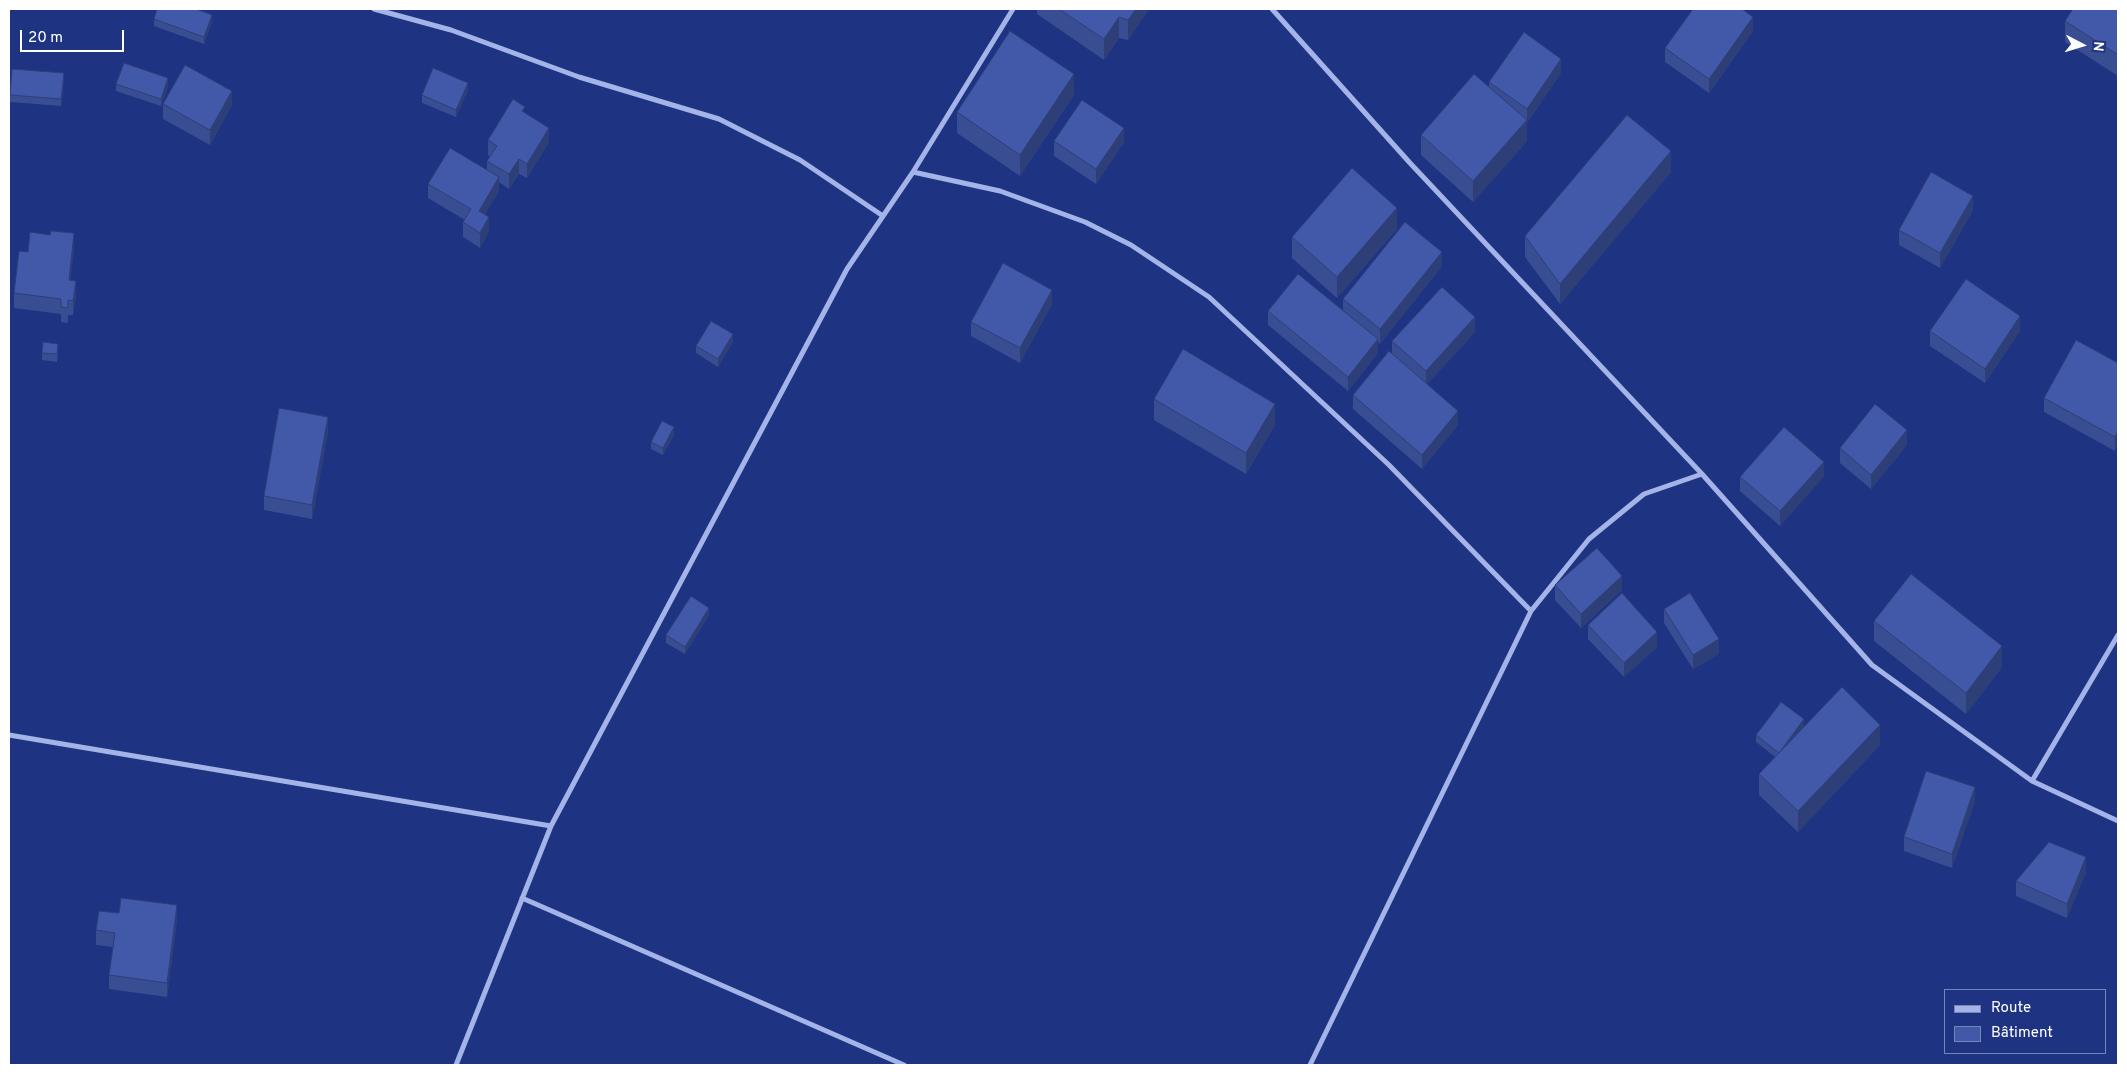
<!DOCTYPE html>
<meta charset="utf-8">
<style>
body{margin:0}
#map{position:relative;width:2127px;height:1074px;overflow:hidden;background:#1e3482;font-family:Overpass,sans-serif}
canvas{display:block}
.frame{position:absolute;inset:0;border:10px solid #fff;pointer-events:none}
.legend{position:absolute;left:1944px;top:989px;width:162px;height:65px;box-sizing:border-box;background:#1e3482;border:1px solid #7885b4;margin:0;padding:6px 9px;list-style:none;font-size:15px;color:#fff}
.legend li{display:flex;align-items:center;gap:10px;height:25px}
.legend b{width:25px;border:1px solid #7885b4}
.north{position:absolute;left:2057px;top:20px;width:50px;height:50px;-webkit-text-stroke:4px #1e3482;paint-order:stroke;rotate:95deg;font-size:14px;font-weight:700;line-height:20px;text-align:center;color:#fff}
.north::after{content:'';display:block;margin:auto;width:18px;height:22px;background:#fff;clip-path:polygon(50% 0,100% 100%,50% 72%,0 100%)}
.scale{position:absolute;left:20px;top:30px;width:104px;height:22px;box-sizing:border-box;border:2px solid #fff;border-top:0;padding-left:6px;font-size:15px;line-height:18px;white-space:nowrap;color:#fff;-webkit-text-stroke:4px #1e3482;paint-order:stroke}
</style>
<div id="map">
<canvas width="2127" height="1074"></canvas>
<div class="frame"></div>
<ul class="legend">
<li><b style="height:6px;background:#a4b4e9"></b>Route</li>
<li><b style="height:14px;background:#4259aa"></b>Bâtiment</li>
</ul>
<div class="north">N</div>
<div class="scale">20 m</div>
</div>
<script>
const g = document.querySelector('canvas').getContext('2d');
g.lineJoin = 'round';
const shape = rows => new Path2D(rows.map(r => 'M' + r).join(''));
function stroke(path, color, width, dash) { g.strokeStyle = color; g.lineWidth = width; g.lineCap = dash ? 'butt' : 'round'; g.setLineDash(dash || []); g.stroke(path); }
function fillPath(path, color) { g.fillStyle = color; g.fill(path, 'evenodd'); }
stroke(shape([
 [374,9,451,30,579,77,719,119,800,160,883,216],
 [1272,9,1410,163,1702,474,1872,665,2032,781,2118,821],
 [913,172,1000,191,1085,222,1131,245,1209,297,1389,465,1531,611],
 [9,735,551,826],
 [2032,781,2118,635],
 [522,898,904,1065],
 [456,1065,551,826,847,269,913,172,1013,9],
 [1310,1065,1531,611,1589,539,1644,494,1702,474]
]), '#a4b4e9', 5);
fillPath(shape([
 [1037,9,1149,9,1128,40,1119,38,1104,60,1037,14],
 [2118,9,2118,76,2065,42,2065,21],
 [154,19,212,22,204,44,154,26],
 [1753,31,1709,93,1665,62,1665,48],
 [1561,73,1527,123,1527,141,1473,202,1421,155,1421,135,1489,87,1489,82],
 [64,81,61,106,10,102,10,95],
 [116,84,168,86,161,106,116,91],
 [468,90,456,117,422,103,422,95],
 [1074,95,1020,176,957,133,957,112],
 [163,104,232,105,210,145,163,119],
 [525,113,549,142,527,178,519,174,509,189,499,182,499,191,485,214,489,231,480,248,463,237,463,222,465,220,428,198,428,184,487,170,487,161,490,156,488,155,488,140],
 [1054,141,1124,142,1096,184,1054,156],
 [1671,172,1560,304,1525,257,1525,236],
 [1973,210,1940,268,1899,245,1899,230],
 [1397,229,1337,298,1292,258,1292,237],
 [74,248,70,280,76,295,73,315,68,315,68,323,61,322,61,314,14,308,14,293,28,252],
 [1442,266,1380,344,1378,342,1378,353,1348,391,1268,325,1268,311,1343,310,1343,299],
 [1052,304,1020,363,971,336,971,322],
 [1930,331,2020,331,1985,383,1930,346],
 [1475,332,1427,384,1458,425,1422,469,1353,409,1353,395,1392,354,1392,341],
 [733,342,718,367,696,353,696,346],
 [58,351,57,362,42,360,42,353],
 [2118,363,2115,451,2044,412,2044,398],
 [1154,399,1275,425,1246,474,1154,420],
 [328,432,312,519,264,510,264,496],
 [674,435,663,455,651,449,651,442],
 [1907,445,1871,489,1840,463,1840,448],
 [1824,476,1780,526,1740,491,1740,477],
 [1555,585,1622,590,1581,628,1555,600],
 [1664,609,1719,654,1693,669,1664,623],
 [709,615,685,654,666,643,666,635],
 [1874,621,2002,667,1966,714,1874,641],
 [1588,625,1657,647,1624,677,1588,639],
 [1804,726,1880,745,1798,832,1759,795,1759,774,1775,757,1756,742,1756,735],
 [1975,801,1952,868,1904,851,1904,837],
 [2086,872,2067,918,2016,896,2016,881],
 [177,920,167,997,109,989,109,975,113,947,96,945,96,930]
]), '#394d92');
fillPath(shape([
 [1136,9,1149,9,1128,40,1128,20],
 [212,15,212,22,204,44,204,37],
 [1119,17,1119,38,1104,60,1104,39],
 [1753,17,1753,31,1709,93,1709,79],
 [1561,59,1561,73,1527,123,1527,141,1473,202,1473,181,1527,120,1527,109],
 [64,73,64,81,61,106,61,99],
 [1074,74,1074,95,1020,176,1020,155],
 [168,78,168,86,161,106,161,99],
 [468,83,468,90,456,117,456,110],
 [232,91,232,105,210,145,210,130],
 [549,128,549,142,527,178,527,164],
 [1124,128,1124,142,1096,184,1096,169],
 [1671,151,1671,172,1560,304,1560,284],
 [519,159,519,174,509,189,509,174],
 [499,177,499,191,479,225,479,211],
 [1973,196,1973,210,1940,268,1940,253],
 [1397,208,1397,229,1337,298,1337,277],
 [489,217,489,231,480,248,480,233],
 [74,233,74,248,69,295,69,280],
 [1442,252,1442,266,1380,344,1380,329],
 [76,281,76,295,73,315,73,301],
 [1052,290,1052,304,1020,363,1020,348],
 [2020,316,2020,331,1985,383,1985,369],
 [1475,317,1475,332,1426,386,1426,371],
 [733,334,733,342,718,367,718,359],
 [1378,339,1378,353,1348,391,1348,377],
 [1275,404,1275,425,1246,474,1246,453],
 [1458,411,1458,425,1422,469,1422,455],
 [328,417,328,432,312,519,312,505],
 [674,427,674,435,663,455,663,448],
 [1907,430,1907,445,1871,489,1871,475],
 [2118,431,2118,445,2115,451,2115,437],
 [1824,462,1824,476,1780,526,1780,511],
 [1622,576,1622,590,1581,628,1581,614],
 [709,608,709,615,685,654,685,647],
 [1657,632,1657,647,1624,677,1624,663],
 [1719,639,1719,654,1693,669,1693,655],
 [2002,646,2002,667,1966,714,1966,693],
 [1804,719,1804,727,1780,753],
 [1880,725,1880,745,1798,832,1798,811],
 [1975,787,1975,801,1952,868,1952,854],
 [2086,857,2086,872,2067,918,2067,904],
 [177,905,177,920,167,997,167,983]
]), '#2e3e77');
const building = shape([
 [157,9,196,9,212,15,204,37,154,19,157,9],
 [1059,9,1136,9,1128,20,1119,17,1104,39,1059,9],
 [1693,9,1742,9,1753,17,1709,79,1665,48,1693,9],
 [2073,9,2118,9,2118,55,2065,21,2073,9],
 [1010,31,1074,74,1020,155,957,112,1010,31],
 [1524,32,1561,59,1527,109,1489,82,1524,32],
 [124,63,168,78,161,99,116,84,124,63],
 [185,65,232,91,210,130,163,104,185,65],
 [433,68,468,83,456,110,422,95,433,68],
 [12,69,64,73,61,99,10,95,12,69],
 [1474,74,1527,120,1473,181,1421,135,1474,74],
 [513,99,525,107,522,111,549,128,527,164,519,159,509,174,487,161,497,146,488,140,513,99],
 [1082,100,1124,128,1096,169,1054,141,1082,100],
 [1627,115,1671,151,1560,284,1525,236,1627,115],
 [450,148,499,177,479,211,489,217,480,233,463,222,471,209,428,184,450,148],
 [1352,168,1397,208,1337,277,1292,237,1352,168],
 [1931,172,1973,196,1940,253,1899,230,1931,172],
 [1405,222,1442,252,1380,329,1343,299,1405,222],
 [51,231,74,233,69,280,76,281,73,301,68,300,68,308,61,307,61,299,14,293,19,251,28,252,30,232,50,235,51,231],
 [1003,263,1052,290,1020,348,971,322,1003,263],
 [1298,274,1378,339,1348,377,1268,311,1298,274],
 [1966,279,2020,316,1985,369,1930,331,1966,279],
 [1442,287,1475,317,1426,371,1392,341,1442,287],
 [711,321,733,334,718,359,696,346,711,321],
 [2076,340,2118,363,2118,431,2115,437,2044,398,2076,340],
 [43,342,58,344,57,354,42,353,43,342],
 [1183,349,1275,404,1246,453,1154,399,1183,349],
 [1389,351,1458,411,1422,455,1353,395,1389,351],
 [1875,404,1907,430,1871,475,1840,448,1875,404],
 [279,408,328,417,312,505,264,496,279,408],
 [662,421,674,427,663,448,651,442,662,421],
 [1784,427,1824,462,1780,511,1740,477,1784,427],
 [1597,548,1622,576,1581,614,1555,585,1597,548],
 [1911,574,2002,646,1966,693,1874,621,1911,574],
 [1622,593,1657,632,1624,663,1588,625,1622,593],
 [1690,593,1719,639,1693,655,1664,609,1690,593],
 [691,596,709,608,685,647,666,635,691,596],
 [1842,687,1880,725,1798,811,1759,774,1842,687],
 [1781,702,1804,719,1779,753,1756,735,1781,702],
 [1926,771,1975,787,1952,854,1904,837,1926,771],
 [2049,842,2086,857,2067,904,2016,881,2049,842],
 [121,898,177,905,167,983,109,975,115,933,96,930,99,911,119,913,121,898]
]);
fillPath(building, '#4259aa');
stroke(building, '#2e3e77', 1);
</script>
